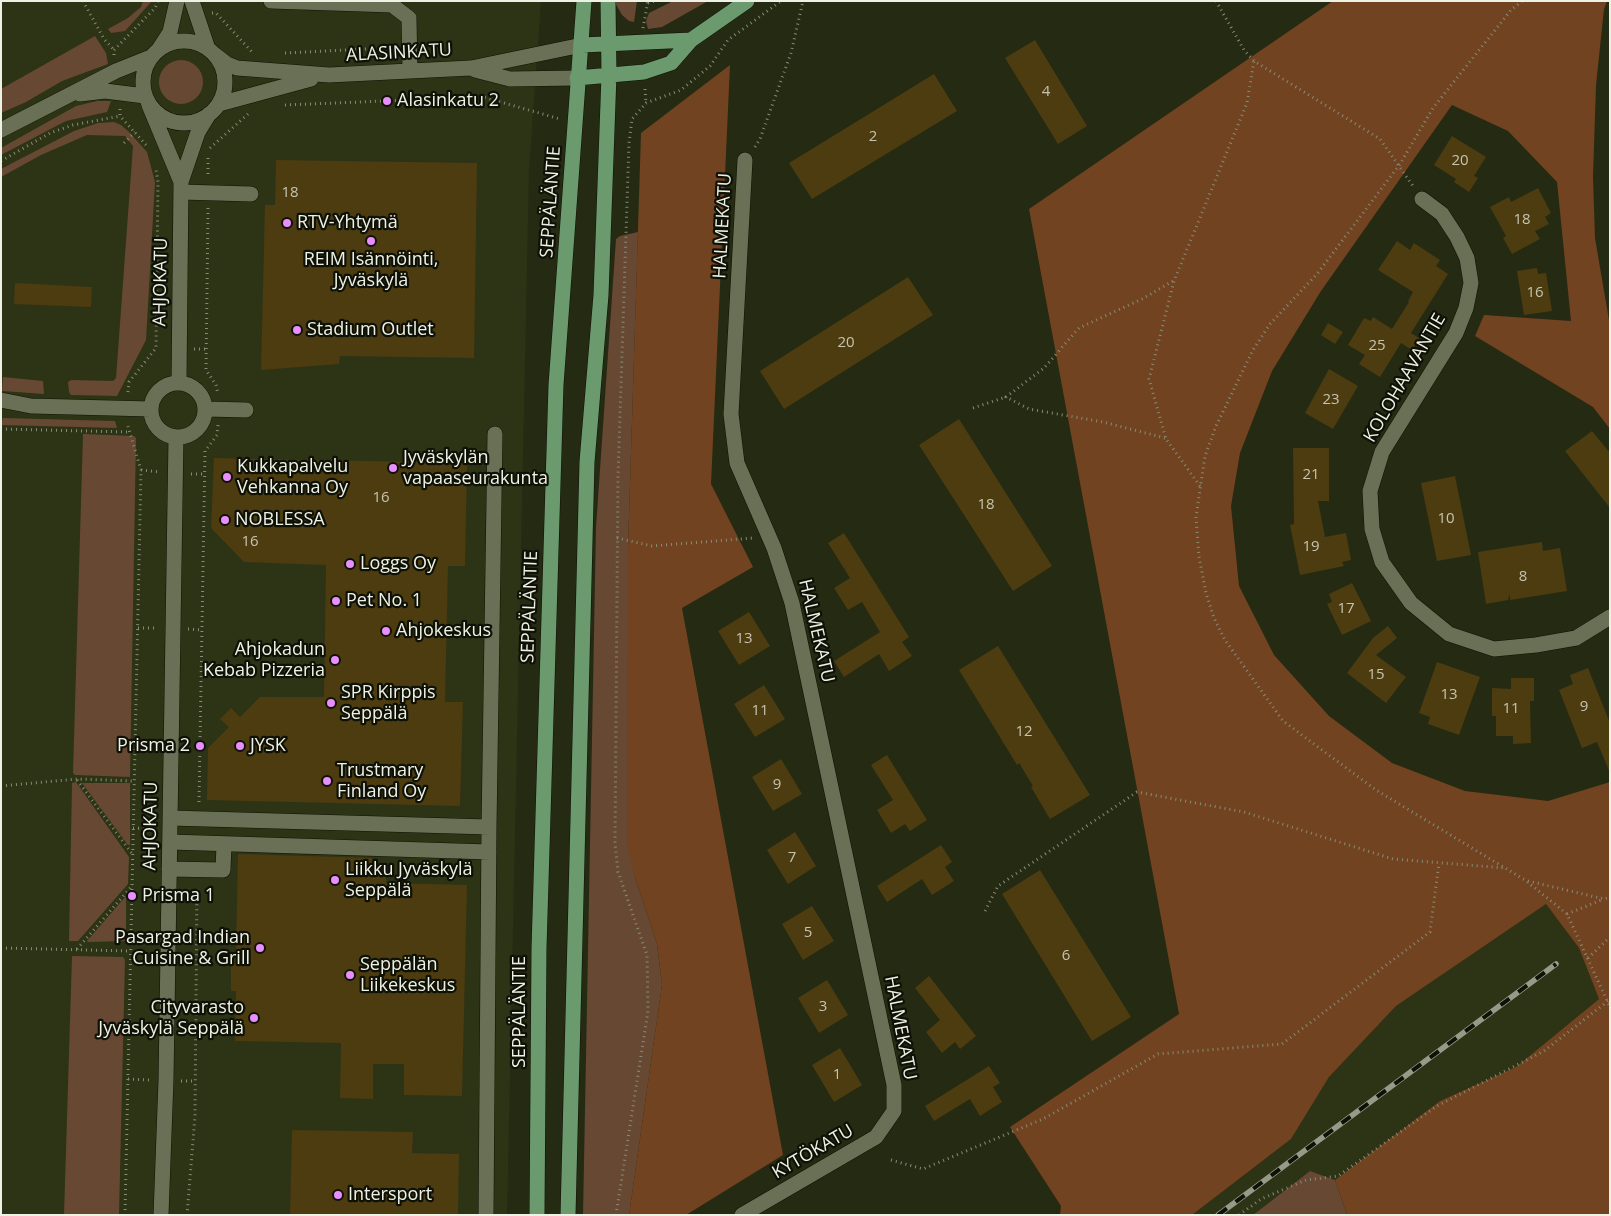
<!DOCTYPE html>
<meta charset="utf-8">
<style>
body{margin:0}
#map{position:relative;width:1611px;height:1216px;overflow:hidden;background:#252a13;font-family:"Open Sans",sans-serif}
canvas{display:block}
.frame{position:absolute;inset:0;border:2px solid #eef2e4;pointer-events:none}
</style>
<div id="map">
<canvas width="1611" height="1216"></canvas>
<div class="frame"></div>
</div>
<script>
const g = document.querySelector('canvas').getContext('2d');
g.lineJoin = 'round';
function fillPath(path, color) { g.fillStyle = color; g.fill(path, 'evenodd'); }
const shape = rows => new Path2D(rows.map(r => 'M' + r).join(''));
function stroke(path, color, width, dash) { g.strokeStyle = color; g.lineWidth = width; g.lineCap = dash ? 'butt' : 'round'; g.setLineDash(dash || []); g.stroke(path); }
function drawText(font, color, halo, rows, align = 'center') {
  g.font = font + ' "Open Sans",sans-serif'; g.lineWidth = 4.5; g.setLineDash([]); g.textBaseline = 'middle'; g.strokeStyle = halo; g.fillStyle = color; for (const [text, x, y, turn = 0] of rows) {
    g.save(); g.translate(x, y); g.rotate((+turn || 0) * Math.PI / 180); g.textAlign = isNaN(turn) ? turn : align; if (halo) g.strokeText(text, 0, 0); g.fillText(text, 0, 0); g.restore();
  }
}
fillPath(shape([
 [1,1,541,1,529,170,507,1215,1,1215],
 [1546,904,1579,948,1599,999,1516,1067,1440,1101,1335,1180,1310,1171,1253,1215,1192,1215,1291,1139,1329,1077,1396,1006]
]), '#2d3315');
fillPath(shape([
 [143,1,152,1,125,31,111,33,108,29,128,18,141,7],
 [614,1,637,1,634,22,629,21,622,15],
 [673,1,708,1,662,27,648,29,646,21,649,13],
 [95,36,106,53,108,64,62,81,26,102,1,113,1,89],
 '159 82a22 22 0 1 1 44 0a22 22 0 1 1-44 0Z',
 [97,101,111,101,107,112,66,121,1,155,1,148,76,106],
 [114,122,121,125,129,132,147,152,155,182,146,340,117,396,71,395,69,392,68,382,71,380,113,381,116,378,133,146,125,136,87,135,41,155,1,177,1,169,74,131,98,123],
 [638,232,628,547,634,874,657,944,662,985,629,1215,583,1215,596,527,616,239,620,236],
 [3,377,43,381,44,394,2,391],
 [3,418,115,421,117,428,1,425],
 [83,434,134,436,136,438,130,777,75,775,73,773],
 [76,782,129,857,128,884,78,941,69,941,72,783],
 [82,783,130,783,130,845,128,845],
 [126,896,126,941,88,942,87,941],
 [72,956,123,957,125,960,119,1215,64,1215],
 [1310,1171,1335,1180,1347,1215,1253,1215]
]), '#674833');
fillPath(shape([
 [1333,1,1607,1,1604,9,1596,85,1593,177,1595,238,1610,326,1610,429,1593,407,1475,336,1484,315,1571,321,1557,182,1508,131,1452,105,1321,291,1272,371,1240,453,1231,506,1239,586,1274,655,1329,716,1392,763,1465,791,1548,801,1610,782,1610,1215,1347,1215,1335,1180,1440,1101,1516,1067,1599,999,1579,948,1546,904,1396,1006,1329,1077,1291,1139,1192,1215,1060,1215,1061,1206,1010,1127,1179,1014,1029,209],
 [730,65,711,484,753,567,682,608,783,1155,686,1215,629,1215,662,985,657,944,634,874,627,844,628,547,641,133]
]), '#714320');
fillPath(shape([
 [1035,40,1087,126,1058,144,1005,58],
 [934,74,957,111,812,199,789,163],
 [1452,136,1486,157,1474,176,1478,178,1469,192,1454,182,1456,179,1434,165],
 [276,160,477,163,474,358,340,356,339,364,261,370,265,205,275,205],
 [1538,188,1551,213,1545,217,1549,224,1535,231,1540,239,1512,254,1503,238,1506,236,1490,207,1509,197,1511,202],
 [1397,241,1410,250,1414,243,1440,260,1436,266,1448,274,1411,333,1419,338,1412,350,1401,343,1380,377,1359,364,1365,355,1348,345,1364,318,1371,321,1373,317,1392,329,1409,302,1408,301,1413,292,1378,270],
 [1537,268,1538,274,1546,273,1552,311,1524,315,1517,271],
 [908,277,933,315,784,409,760,371],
 [15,283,92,287,91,307,14,304],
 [1328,323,1343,332,1335,344,1321,335],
 [1329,369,1358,386,1333,429,1305,413],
 [959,419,1052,566,1013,591,919,445],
 [1592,431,1610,453,1610,508,1565,451],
 [1293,448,1329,448,1329,501,1318,501,1325,537,1346,533,1351,560,1342,562,1344,566,1300,575,1290,525,1294,524],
 [214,458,467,463,465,566,448,566,445,702,463,702,460,806,207,800,208,748,229,727,220,719,231,708,240,717,260,697,324,697,326,565,244,562,211,528],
 [1455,476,1471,555,1437,561,1421,483],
 [844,533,909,637,902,642,912,656,889,671,879,654,844,677,834,661,880,632,862,602,848,610,834,588,850,578,828,543],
 [1542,542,1543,551,1560,548,1567,591,1510,600,1510,594,1508,600,1486,604,1478,552],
 [1352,583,1371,621,1342,635,1327,604,1332,602,1329,594],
 [749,612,770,646,739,665,718,631],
 [1388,626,1397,638,1376,655,1406,677,1386,703,1347,673,1373,638],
 [998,646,1090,795,1050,819,1031,787,1033,786,1019,763,1017,765,959,670],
 [1437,662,1480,677,1459,735,1428,724,1430,717,1419,713],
 [1588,668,1610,723,1610,773,1597,742,1582,748,1559,690,1573,684,1570,675],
 [1511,678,1534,678,1534,701,1530,701,1531,743,1513,744,1513,736,1496,736,1496,716,1492,716,1492,688,1511,689],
 [764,685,785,719,755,737,734,704],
 [887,755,927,820,910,831,905,824,891,833,877,810,893,800,871,765],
 [781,759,802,794,773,811,752,777],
 [795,832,816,866,788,884,767,850],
 [941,845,952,862,945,867,954,881,932,895,922,879,887,902,877,886],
 [238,854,372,858,372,872,386,872,386,883,467,885,462,1096,404,1095,404,1064,373,1064,373,1099,340,1098,341,1043,235,1041,236,991,231,991,231,953,236,953],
 [1040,870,1131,1017,1092,1041,1002,894],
 [812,906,834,941,803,960,782,924],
 [929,976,976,1036,960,1049,955,1042,942,1053,926,1032,940,1020,915,988],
 [827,980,848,1015,819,1033,798,998],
 [840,1048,862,1085,834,1102,812,1065],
 [989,1066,1000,1083,993,1087,1002,1102,980,1116,970,1099,934,1121,925,1106],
 [292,1130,413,1132,412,1153,459,1154,458,1215,290,1215]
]), '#4c3c10');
const minor = shape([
 [192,1,208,49],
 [271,1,392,5,409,18,410,71],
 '143 82a41 41 0 1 1 82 0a41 41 0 1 1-82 0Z',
 [159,49,170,32,177,1],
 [214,54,227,64,237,68,329,75,471,68,582,45],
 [475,70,510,79,577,78],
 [80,94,105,91,145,96],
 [219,104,311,79],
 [149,105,181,182,179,383],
 [1,130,116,71,151,57],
 [181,182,198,132,209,114],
 [181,192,251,194],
 [1422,199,1442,214,1457,237,1467,258,1471,283,1466,308,1456,333,1382,452,1370,491,1372,529,1382,562,1411,603,1449,634,1494,649,1536,645,1576,638,1610,617],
 '151 410a27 27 0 1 1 54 0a27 27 0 1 1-54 0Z',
 [1,400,31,406,151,409],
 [206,409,246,410],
 [170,818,489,827,486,1215],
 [489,827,495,434],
 [170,842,489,852],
 [169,869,223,870,224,844],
 [161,1215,166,1080,176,437],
 [742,1215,876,1137,894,1111,894,1085,792,603,774,548,737,463,731,414,745,160]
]);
const major = shape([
 [582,45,691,40],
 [577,78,644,72,671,63,691,40,747,1],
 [537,1215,539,948,556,385,584,1],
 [568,1215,587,462,601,295,609,75,608,1]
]);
stroke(minor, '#0e1200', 16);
stroke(major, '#0e1200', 16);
stroke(shape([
 [83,1,104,39,114,50],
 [1216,1,1244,50,1254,61,1380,139,1413,186],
 [1522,1,1511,10,1433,108,1400,164,1317,274,1270,324,1253,350,1216,426,1205,456,1196,517,1199,557,1206,593,1214,618,1225,640,1283,721,1376,790,1525,880,1567,914,1610,1007],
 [648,3,655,1],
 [212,13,216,13,252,52],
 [643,28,648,1],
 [285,53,366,49],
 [114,55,114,50,155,8,158,2],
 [645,89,646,103],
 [285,105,483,97,560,119],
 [120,109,120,116,146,145],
 [124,143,135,132],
 [755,147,760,139,791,53,803,1],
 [210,148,248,114],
 [208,158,208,177],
 [1,161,50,133,73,125,120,116],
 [208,208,206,370,216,385,218,394],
 [194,349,206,349],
 [128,392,129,382,156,348,158,182,156,169],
 [973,408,1006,397],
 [1,429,128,432],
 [1165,438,1103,422,1029,409,1006,397,1044,368,1079,328,1142,299,1173,281],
 [141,470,160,472],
 [191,474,204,474],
 [1200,486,1166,439,1149,379,1174,281,1247,103,1254,61],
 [617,538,652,546,753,538],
 [138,628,157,628],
 [188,629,202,630],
 [77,780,133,855],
 [1,786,77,779,134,781],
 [199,802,205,451,217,435,218,425],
 [133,828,155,829],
 [1528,881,1604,899,1610,897],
 [985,911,998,886,1137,792,1244,812,1393,859,1505,868],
 [1567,914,1604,899],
 [1,948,131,951],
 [77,949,132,886],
 [1588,958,1610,937],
 [128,1079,150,1080],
 [181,1081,195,1081],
 [891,1160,923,1169,1043,1119,1158,1054,1282,1044,1430,932,1439,863],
 [125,1215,141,470,127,423],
 [187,1215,195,1116,197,886],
 [616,1215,648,1011,647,955,618,872,615,843,618,476,629,143,632,119,646,103,681,90,710,66,728,40,781,1],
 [1239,1215,1261,1199,1306,1180,1338,1176,1437,1106,1544,1051,1608,1001]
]), '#878c79', 3, [1, 4]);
stroke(minor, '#697056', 15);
stroke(major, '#6b9a6f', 15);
const rail = shape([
 [1218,1215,1556,964]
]);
stroke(rail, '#969b89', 5.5);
stroke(rail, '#0f1107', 4, [11]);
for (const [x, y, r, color] of [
 [387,101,5,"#e88eff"],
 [287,223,5,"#e88eff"],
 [371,241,5,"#e88eff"],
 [297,330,5,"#e88eff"],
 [393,468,5,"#e88eff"],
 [227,477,5,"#e88eff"],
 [225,520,5,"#e88eff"],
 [350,564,5,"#e88eff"],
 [336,601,5,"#e88eff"],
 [386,631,5,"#e88eff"],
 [335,660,5,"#e88eff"],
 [331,703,5,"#e88eff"],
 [200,746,5,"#e88eff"],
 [240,746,5,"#e88eff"],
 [327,781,5,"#e88eff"],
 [335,880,5,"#e88eff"],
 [132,896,5,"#e88eff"],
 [260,948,5,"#e88eff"],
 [350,975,5,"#e88eff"],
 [254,1018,5,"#e88eff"],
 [338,1195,5,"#e88eff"]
]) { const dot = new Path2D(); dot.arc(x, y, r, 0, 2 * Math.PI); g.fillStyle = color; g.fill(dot); stroke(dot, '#0f1107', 2); }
drawText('15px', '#c6c4af', null, [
 ["4",1046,92],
 ["2",873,137],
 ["20",1460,161],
 ["18",290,193],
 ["18",1522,220],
 ["16",1535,293],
 ["20",846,343],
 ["25",1377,346],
 ["23",1331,400],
 ["21",1311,475],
 ["16",381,498],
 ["18",986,505],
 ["10",1446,519],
 ["16",250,542],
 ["19",1311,547],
 ["8",1523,577],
 ["17",1346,609],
 ["13",744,639],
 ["15",1376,675],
 ["13",1449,695],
 ["9",1584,707],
 ["11",1511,709],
 ["11",760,711],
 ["12",1024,732],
 ["9",777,785],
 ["7",792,858],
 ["5",808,933],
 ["6",1066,956],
 ["3",823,1007],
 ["1",837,1075]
]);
drawText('18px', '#eef2e4', '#0f1107', [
 ["ALASINKATU",399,53,-3],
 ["SEPPÄLÄNTIE",551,202,-86],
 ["HALMEKATU",723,226,-87],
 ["AHJOKATU",161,282,-89],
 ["KOLOHAAVANTIE",1405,378,-60],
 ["SEPPÄLÄNTIE",530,607,-88],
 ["HALMEKATU",816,631,77],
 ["AHJOKATU",151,826,-89],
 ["SEPPÄLÄNTIE",520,1012,-90],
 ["HALMEKATU",900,1028,79],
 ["KYTÖKATU",813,1152,-30]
]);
drawText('18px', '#eef2e4', '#0f1107', [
 ["Alasinkatu 2",397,101],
 ["RTV-Yhtymä",297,223],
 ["REIM Isännöinti,",371,260,"center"],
 ["Jyväskylä",371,281,"center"],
 ["Stadium Outlet",307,330],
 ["Jyväskylän",403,458],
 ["vapaaseurakunta",403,479],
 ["Kukkapalvelu",237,467],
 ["Vehkanna Oy",237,488],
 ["NOBLESSA",235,520],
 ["Loggs Oy",360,564],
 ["Pet No. 1",346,601],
 ["Ahjokeskus",396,631],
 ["Ahjokadun",325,650,"right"],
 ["Kebab Pizzeria",325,671,"right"],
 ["SPR Kirppis",341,693],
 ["Seppälä",341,714],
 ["Prisma 2",190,746,"right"],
 ["JYSK",250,746],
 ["Trustmary",337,771],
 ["Finland Oy",337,792],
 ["Liikku Jyväskylä",345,870],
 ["Seppälä",345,891],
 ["Prisma 1",142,896],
 ["Pasargad Indian",250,938,"right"],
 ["Cuisine & Grill",250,959,"right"],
 ["Seppälän",360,965],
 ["Liikekeskus",360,986],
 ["Cityvarasto",244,1008,"right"],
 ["Jyväskylä Seppälä",244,1029,"right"],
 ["Intersport",348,1195]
], 'left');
</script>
